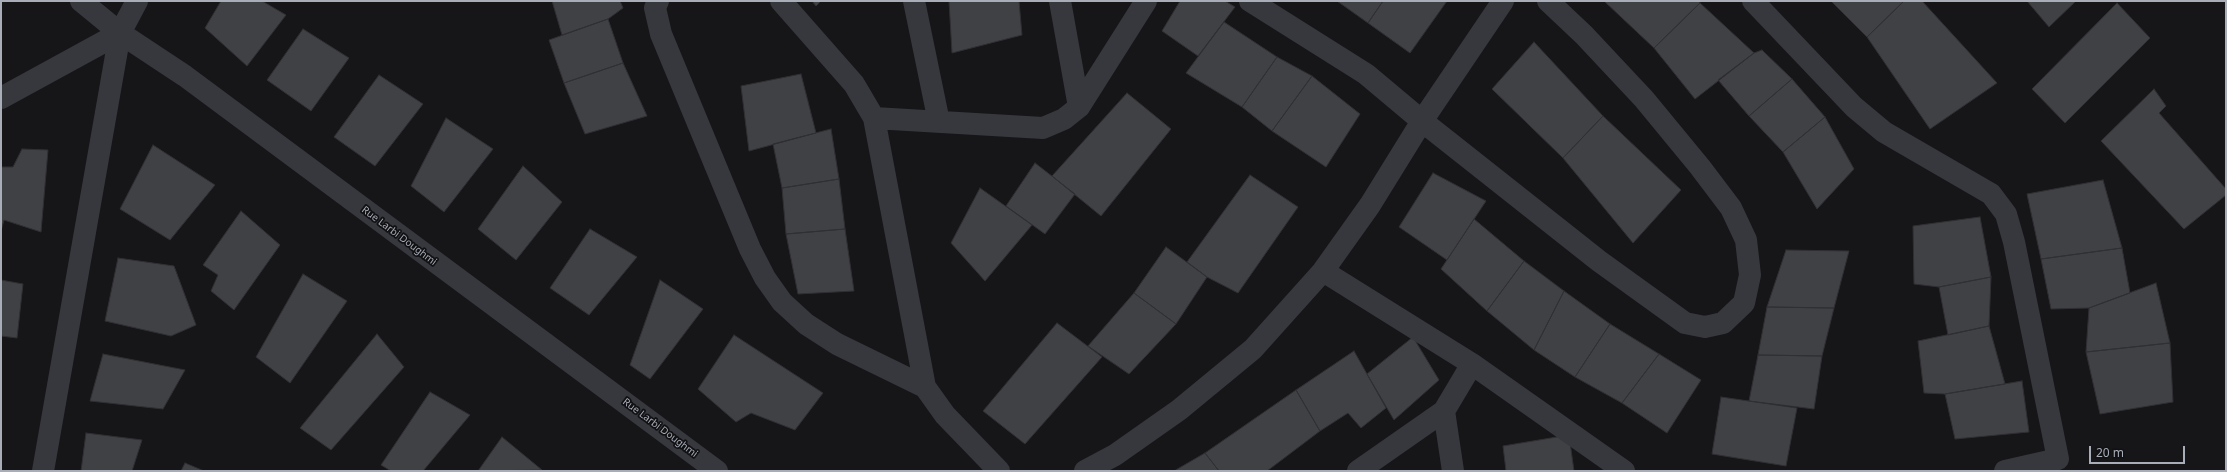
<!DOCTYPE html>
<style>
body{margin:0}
#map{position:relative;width:2227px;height:472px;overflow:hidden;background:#161618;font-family:"Noto Sans",sans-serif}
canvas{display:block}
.frame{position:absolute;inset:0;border:2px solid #a8adb8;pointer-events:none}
.scale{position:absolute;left:2089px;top:446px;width:96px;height:18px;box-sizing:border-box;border:2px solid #a8adb8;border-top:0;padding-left:5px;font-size:12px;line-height:14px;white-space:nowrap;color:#a8adb8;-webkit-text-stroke:3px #111113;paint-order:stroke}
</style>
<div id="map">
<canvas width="2227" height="472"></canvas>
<div class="frame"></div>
<div class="scale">20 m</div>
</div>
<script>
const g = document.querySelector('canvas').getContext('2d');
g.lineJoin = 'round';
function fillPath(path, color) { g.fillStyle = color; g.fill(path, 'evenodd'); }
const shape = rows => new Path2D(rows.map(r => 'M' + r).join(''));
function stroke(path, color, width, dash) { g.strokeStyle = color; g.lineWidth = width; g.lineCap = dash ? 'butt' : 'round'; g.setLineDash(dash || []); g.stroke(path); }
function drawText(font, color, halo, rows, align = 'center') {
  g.font = font + ' "Noto Sans",sans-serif'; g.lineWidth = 3.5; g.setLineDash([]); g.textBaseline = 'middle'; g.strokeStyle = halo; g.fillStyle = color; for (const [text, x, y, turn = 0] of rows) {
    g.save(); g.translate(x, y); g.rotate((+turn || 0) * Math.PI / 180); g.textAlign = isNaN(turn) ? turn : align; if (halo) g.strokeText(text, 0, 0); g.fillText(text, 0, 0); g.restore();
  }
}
const building = shape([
 [221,1,262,1,286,15,247,66,205,28,221,1],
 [552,1,620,1,623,8,608,19,562,35,552,1],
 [812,1,821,1,816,6,812,1],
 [949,1,1019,1,1022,35,952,53,949,1],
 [1180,1,1225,1,1235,7,1198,56,1162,31,1180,1],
 [1337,1,1383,1,1368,23,1337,1],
 [1383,1,1447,1,1410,53,1368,23,1383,1],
 [1604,1,1698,1,1700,3,1654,48,1604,1],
 [1831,1,1904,1,1867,37,1831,1],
 [1904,1,1922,1,1997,83,1930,129,1867,37,1904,1],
 [2027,1,2076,1,2049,27,2027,1],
 [1700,3,1754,53,1695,99,1654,48,1700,3],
 [2117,3,2150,38,2065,123,2032,89,2117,3],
 [608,19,623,63,564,83,549,40,608,19],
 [1224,22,1277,57,1242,107,1186,73,1224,22],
 [303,29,349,58,311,111,267,80,303,29],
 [1534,42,1603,116,1563,158,1492,89,1534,42],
 [1762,50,1792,79,1749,116,1718,80,1754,53,1762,50],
 [1277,57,1312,76,1272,131,1242,107,1277,57],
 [623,63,647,116,585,134,564,83,623,63],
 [801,74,816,133,749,151,741,86,801,74],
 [379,75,423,104,375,166,334,137,379,75],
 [1312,76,1360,114,1326,167,1272,131,1312,76],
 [1792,79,1825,117,1783,152,1749,116,1792,79],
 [2154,89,2166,106,2159,113,2226,189,2226,195,2184,229,2101,141,2154,89],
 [1127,93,1171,129,1101,216,1052,176,1127,93],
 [1603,116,1681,190,1633,243,1563,158,1603,116],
 [1825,117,1854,169,1817,209,1783,152,1825,117],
 [446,118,493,149,444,212,411,186,446,118],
 [831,129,839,179,782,188,773,144,831,129],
 [153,145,215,185,170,240,120,209,153,145],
 [22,149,48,150,41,232,4,220,1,231,1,167,13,167,22,149],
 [1035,163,1075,194,1045,234,1006,206,1035,163],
 [523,166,562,202,516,260,478,229,523,166],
 [1433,173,1486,201,1447,260,1399,227,1433,173],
 [1250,175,1298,207,1238,293,1207,277,1187,262,1250,175],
 [839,179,845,229,786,234,782,188,839,179],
 [2103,180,2122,248,2041,259,2027,194,2103,180],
 [980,188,1032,225,985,281,951,243,980,188],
 [241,211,280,245,234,310,211,291,218,275,203,265,241,211],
 [1980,217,1991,277,1939,287,1914,284,1913,226,1980,217],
 [1474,219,1524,261,1487,311,1441,269,1474,219],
 [590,229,637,257,589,315,550,288,590,229],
 [845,229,854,291,798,294,786,234,845,229],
 [1166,247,1207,277,1176,324,1134,293,1166,247],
 [2122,248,2130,293,2089,308,2051,309,2041,259,2122,248],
 [1786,250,1849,251,1834,308,1767,307,1786,250],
 [118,258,174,266,196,325,171,336,105,321,118,258],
 [1524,261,1564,291,1534,350,1487,311,1524,261],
 [303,274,347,301,290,383,256,357,303,274],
 [1991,277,1989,326,1948,335,1939,287,1991,277],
 [1,280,23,284,17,338,1,336,1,280],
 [660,280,703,309,650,379,630,365,660,280],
 [2156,283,2170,343,2086,352,2089,308,2156,283],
 [1564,291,1610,324,1575,377,1534,350,1564,291],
 [1134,293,1176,324,1129,374,1088,346,1134,293],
 [1767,307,1834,308,1822,356,1758,355,1767,307],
 [1057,323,1102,357,1025,444,983,411,1057,323],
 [1610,324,1659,354,1622,403,1575,377,1610,324],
 [1989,326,2005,384,1945,394,1924,393,1918,341,1989,326],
 [377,334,404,367,331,450,300,428,377,334],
 [734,335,823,393,795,430,751,413,736,422,698,389,734,335],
 [1413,337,1439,380,1394,420,1367,374,1413,337],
 [2170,343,2173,402,2100,414,2086,352,2170,343],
 [1354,351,1386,408,1361,428,1348,413,1320,431,1296,390,1354,351],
 [103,354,185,370,163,409,90,401,103,354],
 [1659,354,1701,380,1667,433,1622,403,1659,354],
 [1758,355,1822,356,1814,409,1749,401,1758,355],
 [2022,381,2029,432,1955,439,1945,394,2022,381],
 [1296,390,1320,431,1267,471,1219,471,1205,453,1296,390],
 [430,392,470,415,423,471,391,471,381,465,430,392],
 [1721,397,1797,408,1786,466,1712,454,1721,397],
 [86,433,142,440,132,471,81,471,86,433],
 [1569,435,1574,471,1506,471,1503,446,1569,435],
 [502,437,542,470,478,471,502,437],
 [1205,453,1219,471,1174,471,1205,453],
 [185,463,204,471,181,471,185,463]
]);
fillPath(building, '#404145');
stroke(building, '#303034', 1);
stroke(shape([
 [81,1,120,33,185,76,717,471],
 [658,1,655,8,661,34,750,249,765,278,782,302,806,324,837,344,925,387],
 [781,1,854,84,874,118,1043,128,1064,119,1079,107,1146,1],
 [914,1,939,122],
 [1060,1,1079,107],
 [1250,1,1366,74,1422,121,1599,261,1685,323,1705,327,1723,323,1744,303,1750,275,1746,240,1731,208,1700,167,1644,99,1584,35,1548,1],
 [1753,1,1854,107,1884,132,1991,194,2006,214,2014,242,2058,459,2005,471],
 [1,98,120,33],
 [874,118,925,387,945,415,999,471],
 [1323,271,1472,364,1624,471],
 [1444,411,1453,471],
 [43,471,120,33,137,1],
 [1085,471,1115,455,1179,410,1253,349,1323,271,1370,205,1422,121,1503,1],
 [1358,471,1444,411,1472,364]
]), '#37383d', 22);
drawText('10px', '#a8adb8', '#111113', [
 ["Rue Larbi Doughmi",399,236,37],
 ["Rue Larbi Doughmi",660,428,37]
]);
</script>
